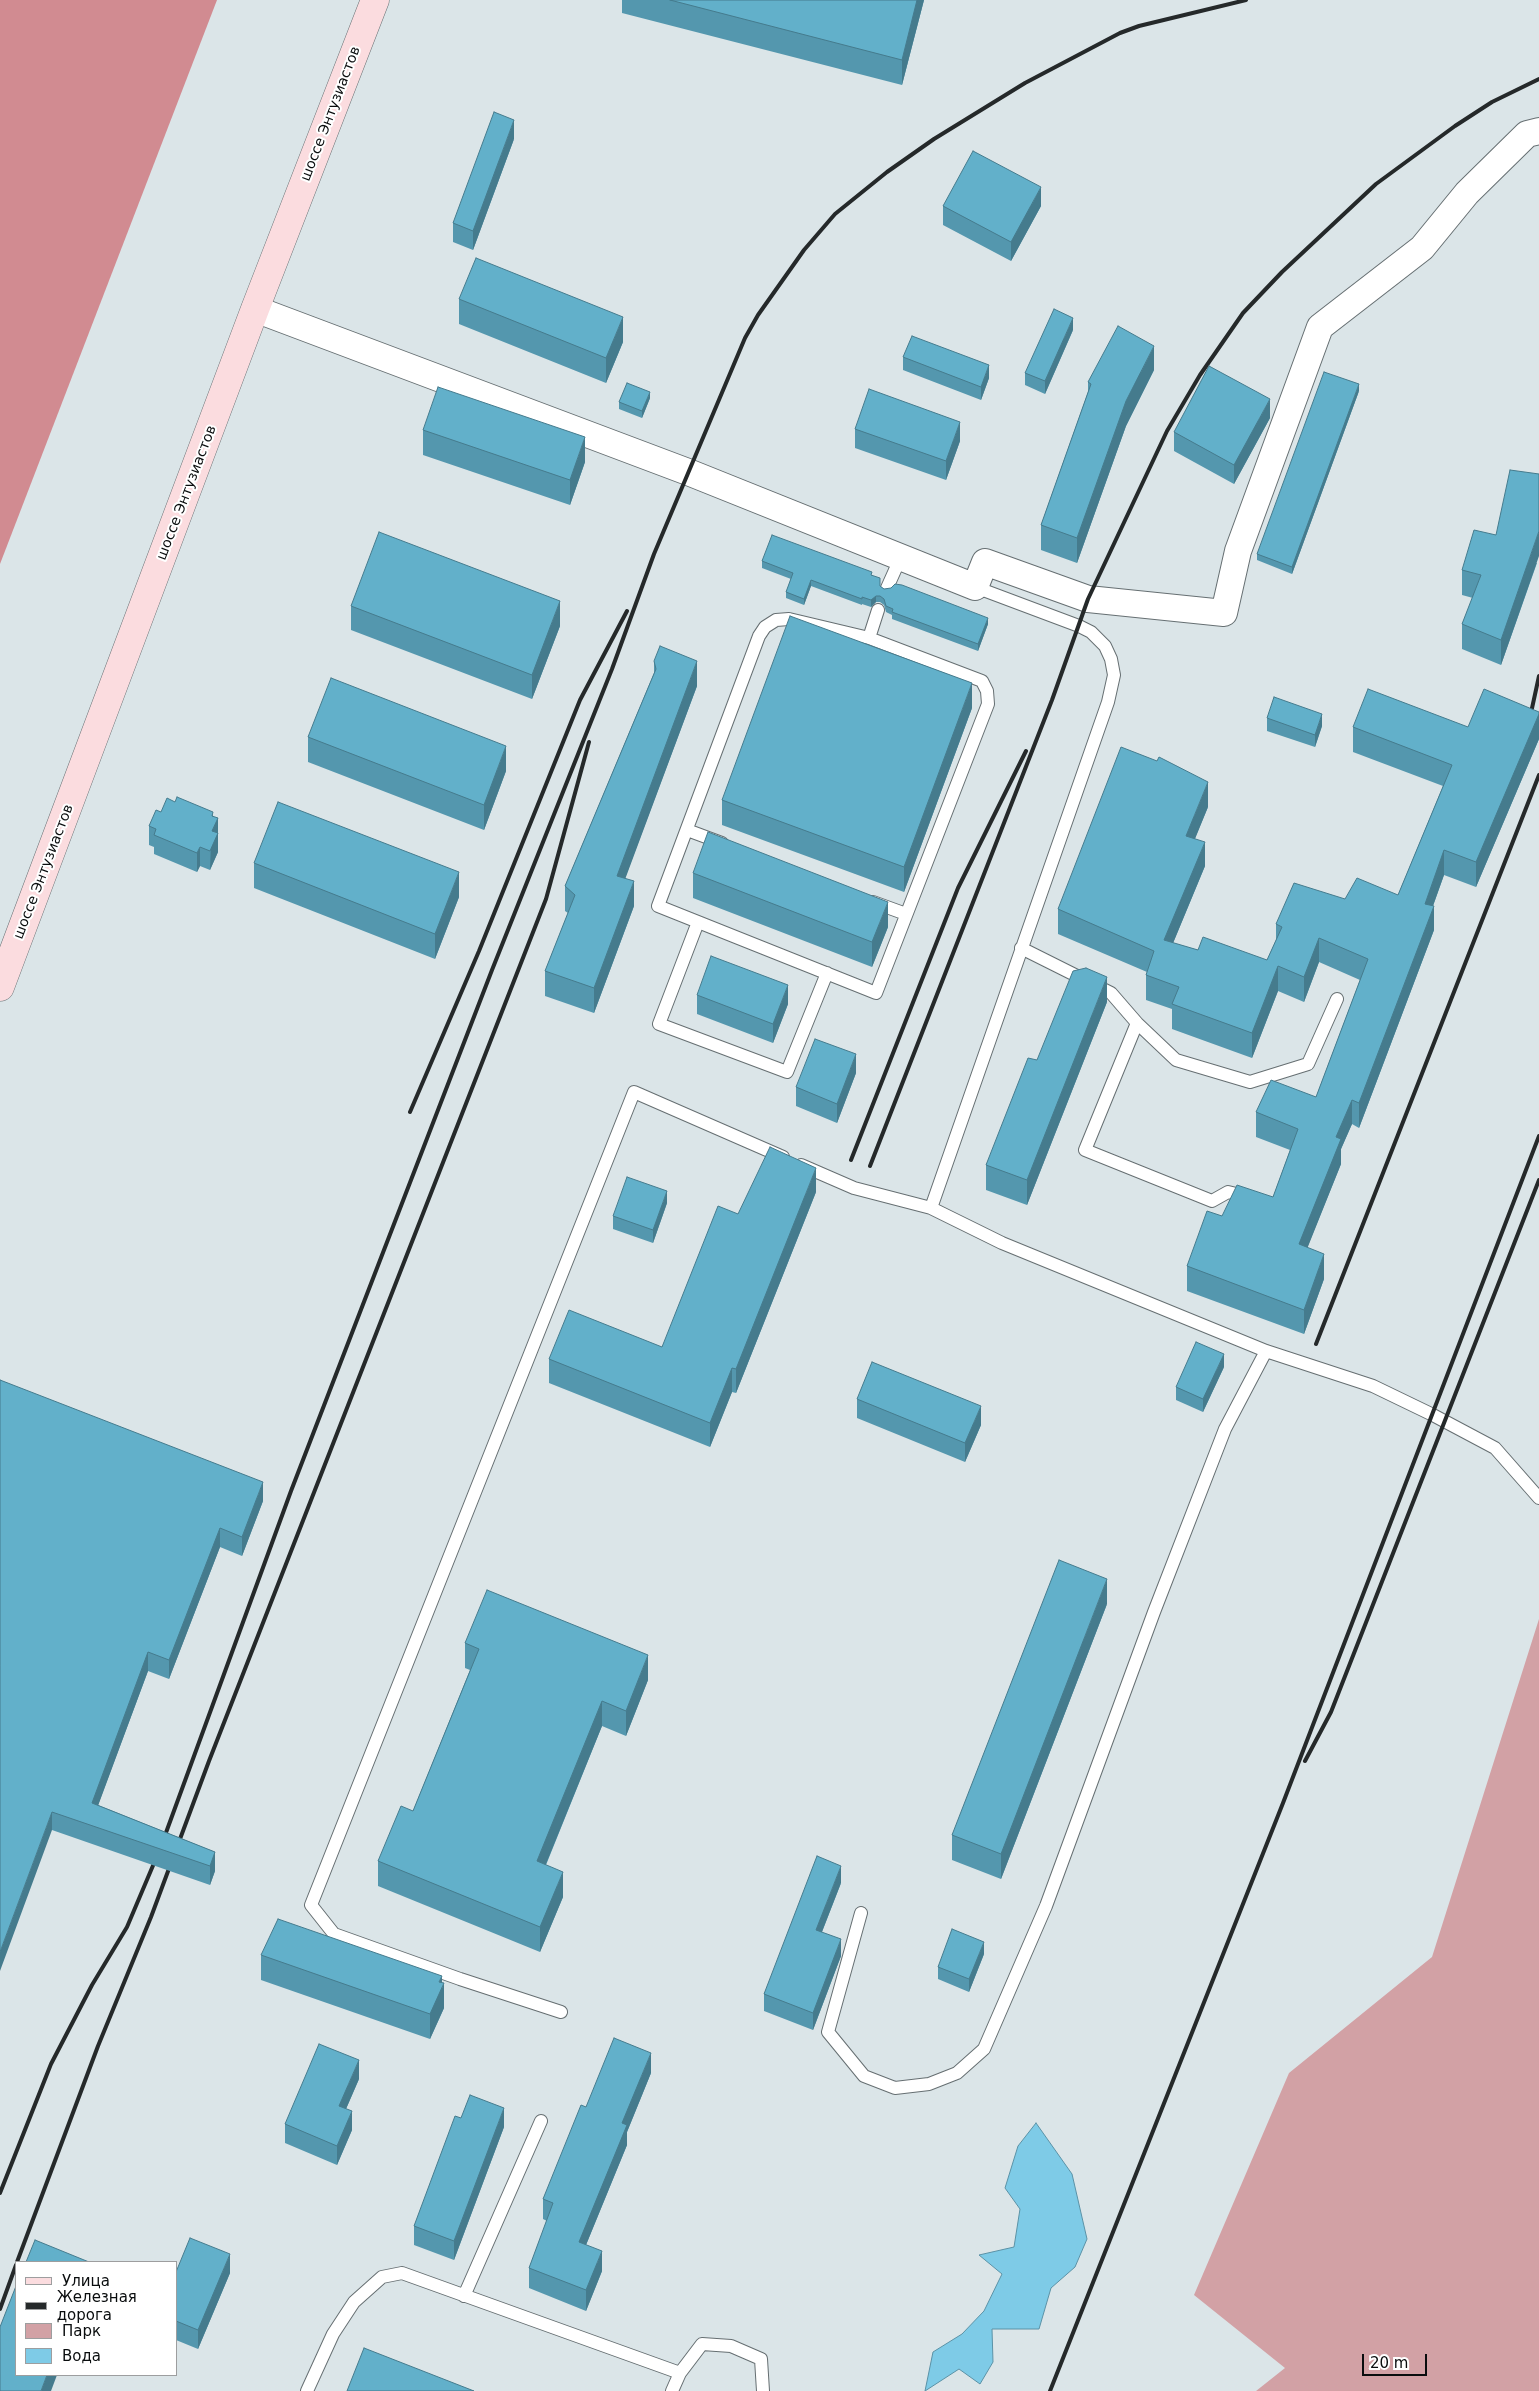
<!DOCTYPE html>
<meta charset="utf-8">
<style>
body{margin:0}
#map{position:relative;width:1539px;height:2391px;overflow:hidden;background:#dbe5e8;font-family:"DejaVu Sans",sans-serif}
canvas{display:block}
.legend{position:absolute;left:15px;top:2261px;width:162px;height:115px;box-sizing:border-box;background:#fff;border:1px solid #9d9e9f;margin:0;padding:6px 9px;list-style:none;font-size:15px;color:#0a0d0e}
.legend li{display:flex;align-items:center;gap:10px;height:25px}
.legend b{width:25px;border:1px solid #9d9e9f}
.scale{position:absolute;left:1362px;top:2354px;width:65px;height:22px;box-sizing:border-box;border:2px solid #0a0d0e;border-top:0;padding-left:6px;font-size:15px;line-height:18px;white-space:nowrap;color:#0a0d0e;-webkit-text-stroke:4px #fff;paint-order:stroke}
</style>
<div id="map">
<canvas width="1539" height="2391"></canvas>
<ul class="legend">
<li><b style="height:6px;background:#fbdcdf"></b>Улица</li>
<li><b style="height:6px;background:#25292a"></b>Железная дорога</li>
<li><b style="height:14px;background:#d2a1a5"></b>Парк</li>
<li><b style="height:14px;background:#7ecbe7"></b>Вода</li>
</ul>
<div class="scale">20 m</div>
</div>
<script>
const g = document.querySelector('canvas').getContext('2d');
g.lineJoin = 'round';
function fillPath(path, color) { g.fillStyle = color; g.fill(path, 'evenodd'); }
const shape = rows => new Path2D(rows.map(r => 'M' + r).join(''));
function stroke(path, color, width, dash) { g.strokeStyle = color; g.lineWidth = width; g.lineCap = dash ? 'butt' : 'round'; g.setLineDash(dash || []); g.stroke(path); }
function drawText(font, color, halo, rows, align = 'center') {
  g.font = font + ' "DejaVu Sans",sans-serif'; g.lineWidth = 4; g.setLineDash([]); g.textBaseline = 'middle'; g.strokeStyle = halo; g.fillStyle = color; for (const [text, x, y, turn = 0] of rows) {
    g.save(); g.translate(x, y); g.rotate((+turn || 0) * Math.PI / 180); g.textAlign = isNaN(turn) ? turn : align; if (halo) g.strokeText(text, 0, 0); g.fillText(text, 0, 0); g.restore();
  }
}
fillPath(shape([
 [1539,1619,1539,2391,1256,2391,1285,2368,1194,2295,1289,2073,1432,1957]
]), '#d2a1a5');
fillPath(shape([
 [0,0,217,0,0,564]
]), '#d18b91');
const water = shape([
 [1036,2123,1072,2174,1087,2239,1075,2267,1051,2288,1039,2329,992,2329,993,2362,980,2384,959,2369,925,2391,933,2352,962,2334,984,2311,1002,2274,979,2255,1014,2247,1020,2209,1005,2188,1018,2146,1036,2123]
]);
fillPath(water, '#7ecbe7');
stroke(water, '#5b92a6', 1);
const lane = shape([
 [975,587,1079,626,1091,632,1105,646,1111,659,1114,675,1108,702,931,1208,1002,1243,1266,1351,1373,1386,1431,1414,1495,1448,1539,1498],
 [887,588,900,559],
 [789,619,869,638,982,681,987,691,988,704,876,993,658,906,759,636,765,627,776,620,789,619],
 [869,638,878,610],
 [687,830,722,843],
 [873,902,906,914],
 [698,922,659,1024,787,1072,827,973],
 [1021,948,1111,993,1137,1023,1085,1150,1212,1201,1228,1192,1249,1197],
 [1137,1023,1176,1060,1250,1082,1308,1064,1337,999],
 [801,1165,854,1188,931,1208],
 [861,1913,828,2032,864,2076,895,2088,929,2084,957,2073,984,2049,1046,1906,1154,1612,1225,1429,1266,1351],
 [561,2012,460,1979,334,1934,311,1905,634,1092,783,1157],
 [464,2296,541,2121],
 [680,2373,702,2344,731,2346,761,2359,763,2391],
 [307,2391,333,2334,354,2302,382,2277,402,2273,680,2373,672,2391]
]);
const street = shape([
 [255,309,688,472,975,587,985,562,1088,599,1224,613,1238,551,1320,327,1422,248,1467,193,1527,134,1539,131]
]);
const secondary = shape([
 [0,987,255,309,375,0]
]);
stroke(lane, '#666f72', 14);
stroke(street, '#666f72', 28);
stroke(secondary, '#666f72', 29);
stroke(lane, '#fff', 12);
stroke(street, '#fff', 26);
stroke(secondary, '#fbdcdf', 28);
stroke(shape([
 [1529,722,1539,676],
 [410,1112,479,951,580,700,627,611],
 [851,1160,958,888,1026,751],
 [870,1166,1052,700,1088,599,1167,431,1200,375,1243,313,1282,272,1376,184,1455,126,1492,102,1539,79],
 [1316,1344,1539,775],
 [1305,1761,1331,1712,1539,1180],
 [0,2193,51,2064,92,1985,127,1927,160,1849,291,1491,492,970,612,669,654,554,745,338,758,315,804,250,835,214,887,172,934,139,1025,83,1120,33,1139,26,1246,0],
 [17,2262,98,2046,151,1917,209,1761,546,899,589,742],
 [0,2309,16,2265],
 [1050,2391,1283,1803,1539,1136]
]), '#25292a', 4);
fillPath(shape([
 [622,0,924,0,902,85,622,13],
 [514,139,473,250,453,242,453,223],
 [943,206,1041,206,1011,261,943,225],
 [459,299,623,342,606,383,459,324],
 [1073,330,1045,394,1025,385,1025,373],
 [903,357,989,378,981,400,903,370],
 [1154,370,1126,426,1077,563,1041,550,1041,525,1088,392,1088,382],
 [1359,391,1292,574,1257,560,1257,554],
 [650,398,642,418,619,409,619,402],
 [1270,418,1234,484,1174,451,1174,432],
 [855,429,960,441,946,480,855,448],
 [423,430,585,462,570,505,423,455],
 [762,561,872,575,880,586,884,589,988,624,978,651,892,619,892,615,886,612,884,605,880,602,876,602,871,607,862,604,862,605,811,586,804,605,786,598,786,592,791,579,762,568],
 [1537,563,1501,665,1462,649,1462,624,1473,598,1462,595,1462,570],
 [351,606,560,626,532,699,351,630],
 [654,661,697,686,625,878,634,906,594,1013,545,996,545,971,568,913,565,911,565,886,654,673],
 [972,708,904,892,722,825,722,800],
 [1539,712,1539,739,1476,887,1444,875,1433,906,1434,930,1359,1128,1352,1124,1341,1149,1341,1164,1307,1248,1324,1279,1304,1334,1187,1291,1187,1266,1222,1216,1273,1197,1290,1150,1256,1137,1256,1112,1316,1097,1360,980,1319,962,1304,1002,1278,991,1252,1058,1172,1029,1172,1009,1146,1000,1146,975,1147,972,1058,934,1058,909,1208,807,1195,838,1205,866,1173,943,1198,950,1267,960,1276,940,1276,924,1345,899,1398,895,1443,786,1353,752,1353,727,1468,727],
 [1267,718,1322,726,1315,747,1267,731],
 [308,737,506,771,484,830,308,762],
 [161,812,213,817,218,818,218,852,210,870,200,866,197,872,154,854,154,847,149,845,149,826],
 [254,863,459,897,435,959,254,888],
 [693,873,888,927,872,967,693,898],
 [697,995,788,1004,773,1043,697,1014],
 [1107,1002,1027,1205,986,1190,986,1165,1037,1060],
 [856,1073,837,1123,796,1106,796,1087],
 [816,1192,736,1393,732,1392,710,1447,549,1383,549,1359,662,1347,738,1214],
 [667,1203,653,1243,613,1229,613,1216],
 [1224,1367,1203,1412,1176,1400,1176,1387],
 [0,1380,263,1501,242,1556,220,1547,169,1679,148,1671,98,1805,215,1852,215,1871,210,1885,52,1830],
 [857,1399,981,1425,965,1462,857,1418],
 [1107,1604,1001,1879,952,1860,952,1835],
 [465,1643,648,1680,626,1736,602,1726,546,1865,563,1897,540,1952,378,1886,378,1861,413,1811,470,1670,465,1668],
 [841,1883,822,1932,841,1956,813,2030,764,2011,764,1994],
 [984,1954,969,1992,938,1979,938,1967],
 [261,1955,442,1983,444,2008,430,2039,261,1980],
 [651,2073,627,2132,627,2145,586,2245,602,2271,586,2311,529,2288,529,2268,547,2221,543,2219,543,2199,586,2107],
 [359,2079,346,2109,352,2130,337,2165,285,2143,285,2124],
 [461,2118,504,2127,454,2260,414,2245,414,2226],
 [176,2272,230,2273,198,2349,176,2340]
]), '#5497ae');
fillPath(shape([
 [917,0,924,0,902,85,902,60],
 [514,120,514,139,473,250,473,231],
 [1041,187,1041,206,1011,261,1011,242],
 [623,317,623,342,606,383,606,358],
 [1073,318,1073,330,1045,394,1045,381],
 [1154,346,1154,370,1126,426,1077,563,1077,538,1126,401],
 [989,365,989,378,981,400,981,387],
 [1359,384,1359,391,1292,574,1292,567],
 [650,392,650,398,642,418,642,411],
 [1270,399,1270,418,1234,484,1234,465],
 [960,422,960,441,946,480,946,461],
 [585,437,585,462,570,505,570,480],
 [1539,531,1539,556,1501,665,1501,640],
 [811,580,811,586,804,605,804,599],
 [876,596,876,602,871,607,871,600],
 [560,601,560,626,532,699,532,675],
 [988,618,988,624,978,651,978,644],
 [697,661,697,686,617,901,617,876],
 [972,683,972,708,904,892,904,867],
 [1322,714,1322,726,1315,747,1315,735],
 [1539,714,1539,739,1476,887,1476,862],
 [506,746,506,771,484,830,484,805],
 [1208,782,1208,807,1186,861,1186,836],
 [213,812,213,829,218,818,218,852,210,870,212,816],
 [1205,842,1205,866,1164,965,1164,940],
 [200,847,200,866,197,872,197,853],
 [1444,850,1444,875,1425,928,1425,904],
 [459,872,459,897,435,959,435,934],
 [634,881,634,906,594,1013,594,988],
 [888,902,888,927,872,967,872,942],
 [1434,906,1434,930,1359,1128,1359,1103],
 [1319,938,1319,962,1304,1002,1304,977],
 [1278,966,1278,991,1252,1058,1252,1033],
 [1107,977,1107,1002,1027,1205,1027,1180],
 [788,985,788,1004,773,1043,773,1024],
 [856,1054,856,1073,837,1123,837,1104],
 [1352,1100,1352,1124,1341,1149,1341,1164,1299,1269,1299,1244,1336,1137],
 [816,1168,816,1192,736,1393,736,1369],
 [667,1191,667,1203,653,1243,653,1230],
 [1324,1254,1324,1279,1304,1334,1304,1310],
 [1224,1354,1224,1367,1203,1412,1203,1399],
 [732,1368,732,1392,710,1447,710,1423],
 [981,1406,981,1425,965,1462,965,1443],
 [263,1482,263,1501,242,1556,242,1537],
 [220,1528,220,1547,169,1679,169,1660],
 [1107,1579,1107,1604,1001,1879,1001,1854],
 [148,1652,148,1671,92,1822,92,1803],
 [648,1655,648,1680,626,1736,626,1711],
 [602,1701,602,1726,537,1886,537,1861],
 [52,1812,52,1830,0,1971,0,1952],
 [215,1852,215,1871,210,1885,210,1866],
 [841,1866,841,1883,816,1947,816,1930],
 [563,1872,563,1897,540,1952,540,1927],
 [841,1939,841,1956,813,2030,813,2013],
 [984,1942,984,1954,969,1992,969,1979],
 [442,1976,442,1988,444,1983,444,2008,430,2039,430,2014,439,1982],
 [651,2053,651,2073,627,2132,627,2145,579,2262,579,2242,622,2123],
 [359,2060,359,2079,339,2125,339,2106],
 [504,2108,504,2127,454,2260,454,2241],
 [352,2111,352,2130,337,2165,337,2146],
 [602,2251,602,2271,586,2311,586,2290],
 [230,2254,230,2273,198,2349,198,2330],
 [47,2375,57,2375,51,2391,41,2391]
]), '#457b8d');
const building = shape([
 [670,0,917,0,902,60,670,0],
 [494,112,514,120,473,231,453,223,494,112],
 [973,151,1041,187,1011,242,943,206,973,151],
 [476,258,623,317,606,358,459,299,476,258],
 [1054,309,1073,318,1045,381,1025,373,1054,309],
 [1118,326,1154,346,1126,401,1077,538,1041,525,1091,384,1088,382,1118,326],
 [912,336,989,365,981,387,903,357,912,336],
 [1209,366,1270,399,1234,465,1174,432,1209,366],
 [1324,372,1359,384,1292,567,1257,554,1324,372],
 [627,383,650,392,642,411,619,402,627,383],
 [438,387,585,437,570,480,423,430,438,387],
 [869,389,960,422,946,461,855,429,869,389],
 [1510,470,1539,474,1539,531,1501,640,1462,624,1481,575,1462,570,1474,530,1496,535,1510,470],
 [379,532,560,601,532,675,351,606,379,532],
 [772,535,872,572,871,575,880,578,880,586,884,589,891,588,895,584,902,585,988,618,978,644,892,612,893,609,886,606,884,599,880,596,876,596,871,600,862,597,862,599,811,580,804,599,786,592,793,573,762,561,772,535],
 [790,616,972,683,904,867,722,800,790,616],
 [660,646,697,661,617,876,634,881,594,988,545,971,575,895,565,886,656,669,654,661,660,646],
 [331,678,506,746,484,805,308,737,331,678],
 [1368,689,1468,727,1484,689,1539,712,1539,714,1476,862,1444,850,1425,904,1434,906,1359,1103,1352,1100,1336,1137,1341,1139,1299,1244,1324,1254,1304,1310,1187,1266,1207,1211,1222,1216,1237,1185,1273,1197,1298,1129,1256,1112,1271,1080,1316,1097,1368,959,1319,938,1304,977,1278,966,1252,1033,1172,1004,1179,987,1146,975,1154,951,1058,909,1121,747,1157,761,1159,757,1208,782,1186,836,1205,842,1164,940,1198,950,1203,937,1267,960,1282,927,1276,924,1294,883,1345,899,1357,878,1398,895,1452,765,1353,727,1368,689],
 [1274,697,1322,714,1315,735,1267,718,1274,697],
 [177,797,213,812,212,816,218,818,212,831,218,833,210,851,200,847,197,853,154,835,156,829,149,826,156,810,161,812,167,798,175,802,177,797],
 [278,802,459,872,435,934,254,863,278,802],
 [708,832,888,902,872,942,693,873,708,832],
 [711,956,788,985,773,1024,697,995,711,956],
 [1086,968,1107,977,1027,1180,986,1165,1028,1058,1037,1060,1073,971,1086,968],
 [815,1039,856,1054,837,1104,796,1087,815,1039],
 [770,1147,816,1168,736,1369,732,1368,710,1423,549,1359,569,1310,662,1347,718,1206,738,1214,770,1147],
 [627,1177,667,1191,653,1230,613,1216,627,1177],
 [1196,1342,1224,1354,1203,1399,1176,1387,1196,1342],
 [872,1362,981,1406,965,1443,857,1399,872,1362],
 [0,1380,263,1482,242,1537,220,1528,169,1660,148,1652,92,1803,215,1852,210,1866,52,1812,0,1952,0,1380],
 [1059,1560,1107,1579,1001,1854,952,1835,1059,1560],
 [487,1590,648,1655,626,1711,602,1701,537,1861,563,1872,540,1927,378,1861,401,1806,413,1811,479,1649,465,1643,487,1590],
 [817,1856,841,1866,816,1930,841,1939,813,2013,764,1994,817,1856],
 [278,1919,442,1976,439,1982,444,1983,430,2014,261,1955,278,1919],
 [952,1929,984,1942,969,1979,938,1967,952,1929],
 [614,2038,651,2053,622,2123,627,2125,579,2242,602,2251,586,2290,529,2268,553,2203,543,2199,581,2105,586,2107,614,2038],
 [319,2044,359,2060,339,2106,352,2111,337,2146,285,2124,319,2044],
 [470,2095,504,2108,454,2241,414,2226,455,2116,461,2118,470,2095],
 [190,2238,230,2254,198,2330,176,2321,176,2272,190,2238],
 [35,2240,89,2262,26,2262,35,2240],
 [16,2286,16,2375,47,2375,41,2391,0,2391,0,2327,16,2286],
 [364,2348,474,2391,347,2391,364,2348]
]);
fillPath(building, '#62b0ca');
stroke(building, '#457b8d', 1);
drawText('14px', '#0a0d0e', '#fff', [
 ["шоссе Энтузиастов",331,114,-69],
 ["шоссе Энтузиастов",187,493,-69],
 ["шоссе Энтузиастов",44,872,-69]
]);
</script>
